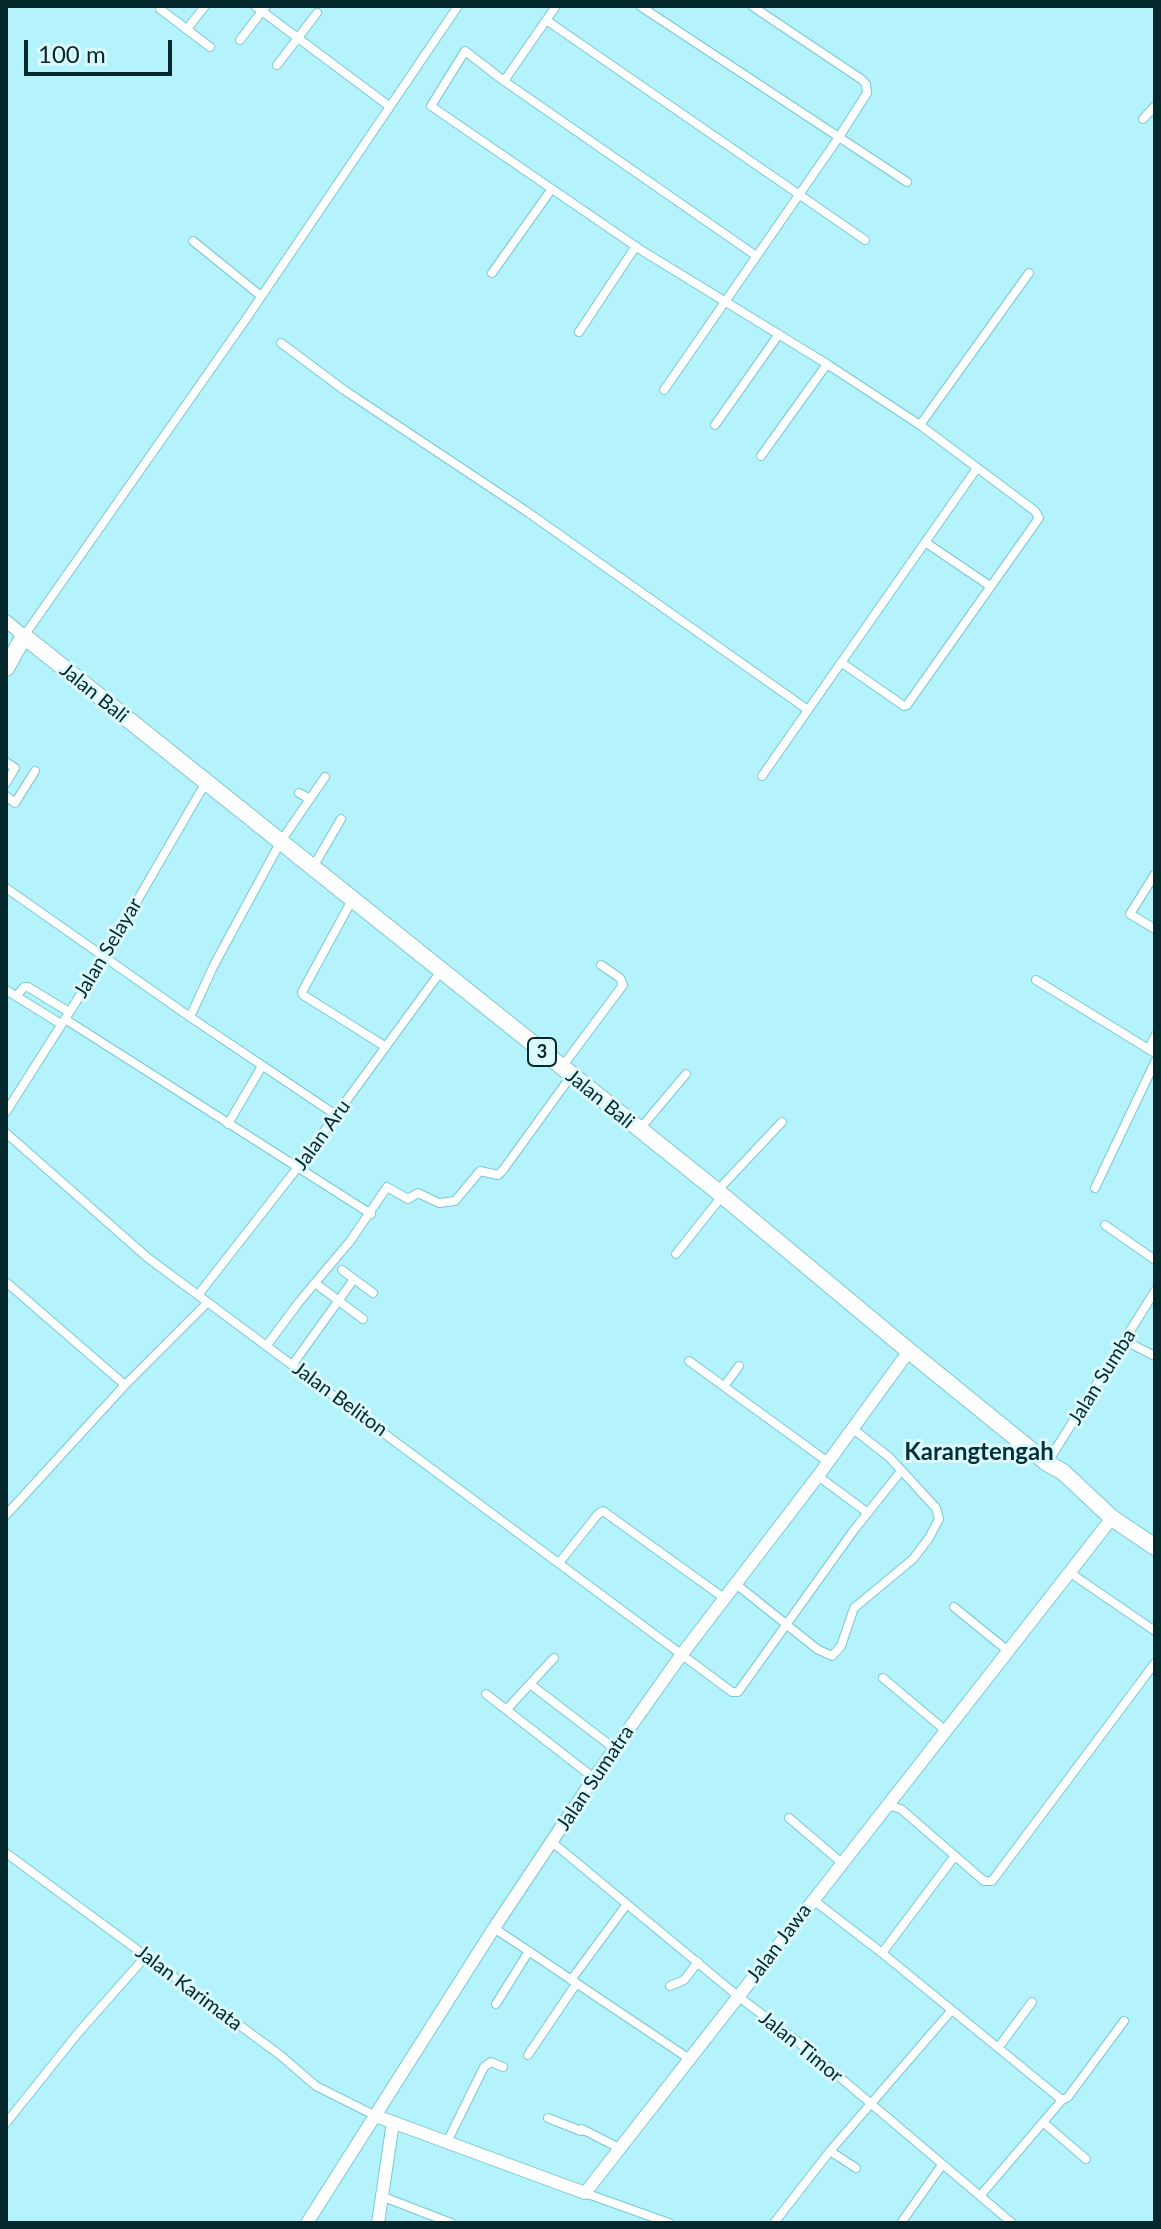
<!DOCTYPE html>
<style>
body{margin:0}
#map{position:relative;width:1161px;height:2229px;overflow:hidden;background:#b4f3fc;font-family:Lato,sans-serif}
canvas{display:block}
.frame{position:absolute;inset:0;border:8px solid #04282c;pointer-events:none}
.scale{position:absolute;left:24px;top:40px;width:148px;height:36px;box-sizing:border-box;border:4px solid #04282c;border-top:0;padding-left:10px;font-size:24px;line-height:28px;white-space:nowrap;color:#04282c;-webkit-text-stroke:6px #dcfafe;paint-order:stroke}
</style>
<div id="map">
<canvas width="1161" height="2229"></canvas>
<div class="frame"></div>
<div class="scale">100 m</div>
</div>
<script>
const g = document.querySelector('canvas').getContext('2d');
g.lineJoin = 'round';
const shape = rows => new Path2D(rows.map(r => 'M' + r).join(''));
function stroke(path, color, width, dash) { g.strokeStyle = color; g.lineWidth = width; g.lineCap = dash ? 'butt' : 'round'; g.setLineDash(dash || []); g.stroke(path); }
function drawText(font, color, halo, rows, align = 'center') {
  g.font = font + ' Lato,sans-serif'; g.lineWidth = 6; g.setLineDash([]); g.textBaseline = 'middle'; g.strokeStyle = halo; g.fillStyle = color; for (const [text, x, y, turn = 0] of rows) {
    g.save(); g.translate(x, y); g.rotate((+turn || 0) * Math.PI / 180); g.textAlign = isNaN(turn) ? turn : align; if (halo) g.strokeText(text, 0, 0); g.fillText(text, 0, 0); g.restore();
  }
}
const street = shape([
 [255,6,389,106],
 [640,6,907,182],
 [160,9,210,47],
 [546,20,865,240],
 [187,29,205,6],
 [240,40,266,6],
 [277,65,317,13],
 [504,81,556,6],
 [1143,119,1155,106],
 [193,241,261,296],
 [755,255,504,81,465,51,431,106,641,250,827,364,920,425,1029,273],
 [492,273,551,190],
 [579,332,636,246],
 [281,343,344,390,526,511,808,710,977,468],
 [664,390,839,137,867,93,866,84,861,79,752,6],
 [715,425,779,334],
 [761,456,827,364],
 [925,542,990,586],
 [24,636,246,319,458,6],
 [842,663,904,706,907,705,1039,518,1035,511,920,425],
 [6,762,15,768,6,783],
 [762,776,808,710],
 [299,793,310,799],
 [6,796,15,803,35,771],
 [313,867,341,819],
 [1155,874,1130,914,1155,929],
 [6,888,190,1017,336,1115],
 [352,900,302,992,303,995,386,1047],
 [1036,980,1155,1053],
 [6,990,61,1024],
 [19,993,24,987,28,987,69,1012],
 [190,1017,214,965,281,841,325,777],
 [65,1019,371,1214],
 [1149,1049,1155,1036],
 [562,1067,623,985,620,978,601,965],
 [6,1112,105,956,206,782],
 [228,1124,262,1066],
 [639,1130,686,1074],
 [6,1133,148,1258,732,1692,738,1692,854,1530,901,1471],
 [1095,1188,1155,1062],
 [717,1191,782,1122],
 [1105,1225,1155,1260],
 [676,1254,722,1196],
 [342,1270,354,1279],
 [6,1282,125,1385,207,1303],
 [319,1286,363,1319],
 [198,1295,298,1167,441,971],
 [1125,1341,1155,1356],
 [267,1345,299,1302,351,1240,387,1187,408,1199,418,1193,439,1203,455,1201,480,1171,498,1175,503,1170,571,1076],
 [689,1361,828,1462],
 [293,1364,354,1279,373,1293],
 [725,1385,739,1366],
 [1047,1463,1155,1291],
 [818,1476,868,1513],
 [6,1515,125,1385],
 [559,1563,598,1514,603,1511,724,1598],
 [1069,1572,1155,1631],
 [736,1584,817,1649,832,1656,841,1646,854,1608,913,1559,929,1538,939,1519,936,1508,889,1457,852,1428],
 [954,1607,1008,1651],
 [883,1678,946,1731],
 [530,1684,615,1749],
 [486,1694,594,1778],
 [507,1709,554,1658],
 [887,1805,901,1809,984,1881,992,1881,1155,1663],
 [789,1818,842,1863],
 [552,1842,739,1997,797,2041,1012,2223],
 [6,1853,280,2055,316,2086,376,2116],
 [812,1899,882,1953,1062,2100],
 [494,1928,688,2058],
 [882,1953,954,1857],
 [571,1980,627,1904],
 [670,1986,684,1980,698,1962],
 [496,2004,529,1951],
 [998,2048,1032,2002],
 [528,2055,576,1984],
 [548,2118,581,2131,582,2129,619,2148],
 [6,2123,78,2033,146,1956],
 [1044,2123,1086,2159],
 [447,2142,484,2067,491,2062,503,2067],
 [830,2151,856,2168],
 [585,2193,669,2223],
 [381,2196,451,2223],
 [980,2196,1062,2100,1068,2097,1124,2021],
 [774,2223,830,2151,951,2011],
 [901,2223,942,2165]
]);
const secondary = shape([
 [6,621,24,636],
 [376,2116,585,2193,1112,1518],
 [307,2223,494,1928,594,1778,682,1654,818,1476,909,1351],
 [378,2223,393,2122]
]);
const highway = shape([
 [6,668,24,636,717,1191,909,1351,1047,1463,1063,1472,1112,1518,1155,1547]
]);
stroke(street, '#78c8d3', 10);
stroke(secondary, '#78c8d3', 14);
stroke(highway, '#78c8d3', 18);
stroke(street, '#fff', 8);
stroke(secondary, '#fff', 12);
stroke(highway, '#fff', 16);
for (const [x, y, w] of [
 [542,1052,28]
]) { const box = new Path2D(); box.roundRect(x - w / 2, y - 14, w, 28, 6); g.fillStyle = '#dcfafe'; g.fill(box); stroke(box, '#04282c', 2); }
drawText('bold 18px', '#04282c', null, [
 ["3",542,1052]
]);
drawText('20px', '#04282c', '#dcfafe', [
 ["Jalan Bali",94,693,39],
 ["Jalan Selayar",108,948,-59],
 ["Jalan Bali",600,1099,39],
 ["Jalan Aru",322,1135,-54],
 ["Jalan Sumba",1102,1377,-58],
 ["Jalan Beliton",340,1399,36],
 ["Jalan Sumatra",595,1778,-56],
 ["Jalan Jawa",779,1943,-53],
 ["Jalan Karimata",189,1988,37],
 ["Jalan Timor",801,2047,39]
]);
drawText('bold 24px', '#023237', '#dcfafe', [
 ["Karangtengah",979,1452]
]);
</script>
